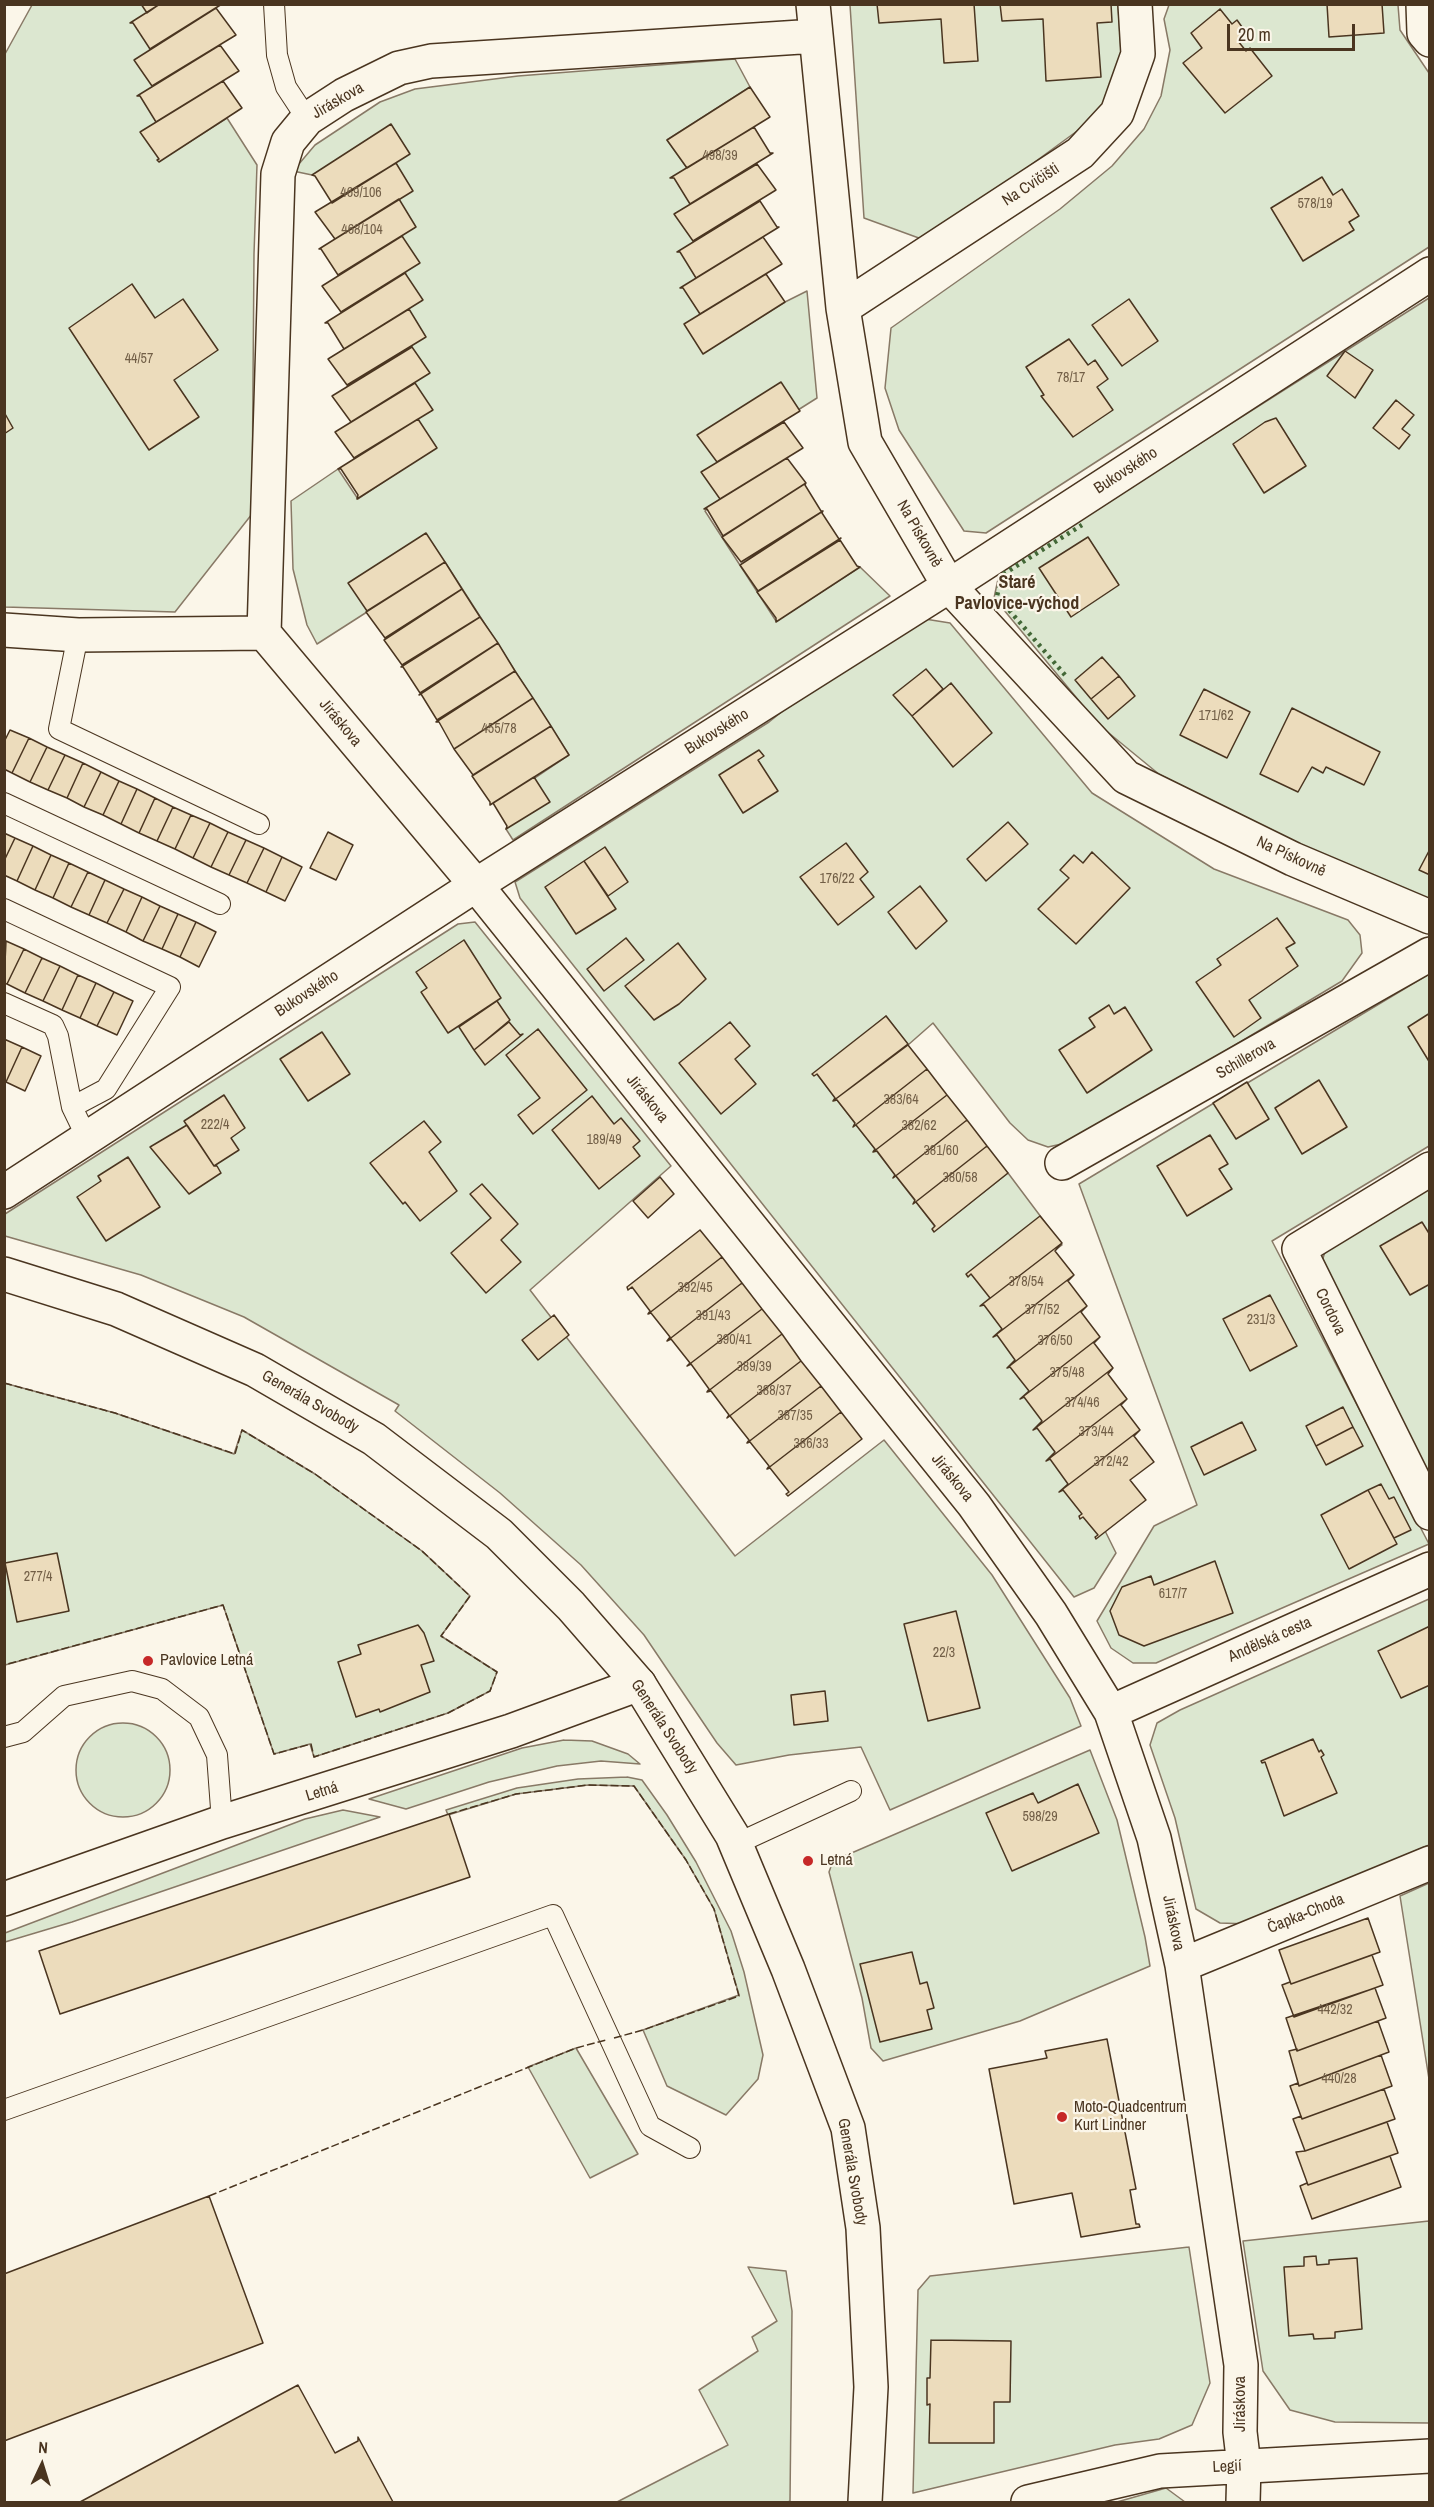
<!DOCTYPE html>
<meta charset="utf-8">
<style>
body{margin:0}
#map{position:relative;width:1434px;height:2507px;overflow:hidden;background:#fbf6e9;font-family:"Archivo Narrow",sans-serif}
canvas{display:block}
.frame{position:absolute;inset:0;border:6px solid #4a3520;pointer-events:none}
.north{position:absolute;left:12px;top:2435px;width:60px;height:60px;-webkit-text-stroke:4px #fbf6e9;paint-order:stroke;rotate:4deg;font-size:16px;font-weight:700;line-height:24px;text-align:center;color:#4a3520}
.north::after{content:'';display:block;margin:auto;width:21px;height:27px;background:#4a3520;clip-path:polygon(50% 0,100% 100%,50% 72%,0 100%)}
.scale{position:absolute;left:1227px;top:24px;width:128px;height:27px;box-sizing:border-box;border:3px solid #4a3520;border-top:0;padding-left:8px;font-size:18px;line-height:21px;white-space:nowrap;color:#4a3520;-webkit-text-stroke:4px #fbf6e9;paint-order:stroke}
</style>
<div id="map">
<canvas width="1434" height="2507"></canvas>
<div class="frame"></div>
<div class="north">N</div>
<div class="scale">20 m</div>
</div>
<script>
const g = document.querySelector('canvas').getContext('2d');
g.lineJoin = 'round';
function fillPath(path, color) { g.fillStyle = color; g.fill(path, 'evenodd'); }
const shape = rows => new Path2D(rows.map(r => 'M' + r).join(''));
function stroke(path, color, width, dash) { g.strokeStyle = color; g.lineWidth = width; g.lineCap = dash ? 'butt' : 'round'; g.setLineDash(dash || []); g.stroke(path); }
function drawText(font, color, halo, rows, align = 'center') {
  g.font = font + ' "Archivo Narrow",sans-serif'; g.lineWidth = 4.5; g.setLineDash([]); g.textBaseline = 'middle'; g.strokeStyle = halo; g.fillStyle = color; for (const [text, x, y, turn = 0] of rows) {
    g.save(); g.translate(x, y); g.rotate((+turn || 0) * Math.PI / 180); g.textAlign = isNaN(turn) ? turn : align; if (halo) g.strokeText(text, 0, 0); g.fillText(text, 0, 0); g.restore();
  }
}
const green = shape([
 [32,5,146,5,159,161,227,118,257,165,254,254,252,514,175,612,5,607,5,54,32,5],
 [850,5,1118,5,1123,82,1103,112,927,241,864,218,850,5],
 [1169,5,1398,5,1400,30,1429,73,1429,247,986,533,964,531,899,430,885,388,891,328,1060,209,1112,166,1144,129,1161,96,1170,50,1164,19,1169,5],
 [735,59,750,87,667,140,687,168,703,353,785,302,807,291,817,398,717,461,720,499,705,511,776,621,860,567,890,596,513,840,506,829,535,778,569,755,445,562,317,644,307,625,293,569,291,501,338,469,358,499,436,447,416,421,412,347,396,163,312,175,293,171,315,145,380,102,415,89,518,76,735,59],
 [1429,298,1429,905,1331,861,1160,775,1099,725,994,598,1000,570,1429,298],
 [925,619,950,623,1092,793,1214,869,1348,920,1360,935,1362,953,1342,981,1075,1141,1048,1147,1028,1140,1010,1123,933,1023,908,1045,886,1016,817,1074,937,1229,1008,1173,1062,1245,990,1298,1116,1553,1094,1588,1074,1597,520,898,515,882,769,722,784,710,925,619],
 [475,922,671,1166,530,1290,735,1556,884,1440,992,1575,1070,1698,1081,1726,890,1810,861,1747,789,1755,736,1765,717,1743,644,1635,581,1565,500,1493,395,1411,399,1405,244,1317,141,1275,5,1236,5,1214,458,924,475,922],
 [1429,974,1429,1146,1272,1241,1429,1544,1156,1663,1133,1663,1111,1648,1097,1621,1154,1526,1197,1505,1079,1184,1429,974],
 [1429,1179,1429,1474,1321,1265,1329,1238,1429,1179],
 [4,1383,115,1413,234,1454,242,1430,315,1474,422,1551,470,1596,441,1636,497,1672,490,1691,448,1713,314,1757,310,1744,274,1754,223,1605,5,1665,4,1383],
 [1429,1599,1429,1845,1249,1924,1220,1923,1196,1909,1175,1818,1150,1745,1157,1723,1180,1710,1429,1599],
 '76 1770a47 47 0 1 1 94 0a47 47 0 1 1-94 0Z',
 [564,1740,592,1741,628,1754,640,1764,601,1761,557,1766,489,1782,406,1809,369,1799,522,1748,564,1740],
 [1090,1750,1117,1820,1145,1937,1150,1966,1020,2021,883,2061,871,2048,862,1998,829,1872,833,1861,1090,1750],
 [627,1777,642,1780,667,1815,696,1862,731,1931,744,1972,763,2055,758,2079,726,2115,667,2086,643,2030,739,1995,714,1909,686,1860,634,1786,588,1785,516,1794,448,1815,446,1810,517,1788,578,1779,627,1777],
 [343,1810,380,1817,72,1922,5,1942,5,1933,305,1819,343,1810],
 [1429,1883,1429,2079,1400,1896,1429,1883],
 [576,2048,638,2154,590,2178,528,2067,576,2048],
 [1429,2221,1429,2423,1335,2422,1290,2410,1263,2371,1243,2241,1429,2221],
 [1189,2247,1210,2383,1192,2425,1159,2439,1115,2445,913,2493,918,2290,930,2276,1189,2247],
 [748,2267,786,2271,792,2311,790,2501,788,2502,617,2502,728,2445,699,2390,758,2351,752,2337,777,2321,748,2267],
 [1166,2488,1185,2502,1117,2502,1166,2488]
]);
fillPath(green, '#dce7d0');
stroke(green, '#887966', 1.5);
const building = shape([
 [141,4,160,4,147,13,141,4],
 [160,4,222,4,150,49,133,23,130,23,160,4],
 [877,4,974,4,978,61,944,63,941,19,879,23,877,4],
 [1000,4,1111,4,1112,22,1097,23,1101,77,1046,81,1043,19,1002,21,1000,4],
 [1327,4,1382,4,1384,33,1329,37,1327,4],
 [216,8,236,35,152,86,134,60,216,8],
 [1220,9,1232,24,1237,20,1247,34,1238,41,1246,51,1250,48,1272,76,1225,113,1183,63,1202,48,1191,33,1220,9],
 [220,45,239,71,156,122,140,96,137,96,220,45],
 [223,81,242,108,159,162,157,160,159,159,140,132,223,81],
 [750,87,770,117,687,168,667,140,750,87],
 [391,124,410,154,332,203,315,176,312,175,391,124],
 [754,127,770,153,773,153,690,204,674,178,670,178,754,127],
 [396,163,413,191,335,239,315,212,396,163],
 [757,164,776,190,693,241,674,214,757,164],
 [1322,177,1333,195,1342,189,1359,216,1349,222,1354,230,1303,261,1271,208,1322,177],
 [399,199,416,227,338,275,321,249,319,249,399,199],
 [760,201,777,227,779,227,696,278,680,252,677,252,760,201],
 [402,236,420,263,341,312,322,286,402,236],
 [763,237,782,264,700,314,683,288,680,288,763,237],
 [405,273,423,300,344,349,328,323,325,323,405,273],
 [766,274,785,302,703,354,684,324,766,274],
 [132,284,155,318,183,299,218,350,174,380,199,417,149,450,69,328,132,284],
 [1129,299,1158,341,1122,366,1092,325,1129,299],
 [409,309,426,337,347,385,328,359,409,309],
 [1069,339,1088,365,1095,360,1108,379,1097,387,1113,410,1073,437,1041,396,1044,395,1026,367,1069,339],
 [412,347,430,373,351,422,332,396,412,347],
 [1345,351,1373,370,1355,398,1327,376,1345,351],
 [781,382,800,411,717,462,697,435,781,382],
 [415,383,433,410,354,458,335,432,415,383],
 [1396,400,1414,415,1402,429,1410,435,1399,449,1373,428,1396,400],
 [4,412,13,428,4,434,4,412],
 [1276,418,1306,466,1264,493,1233,444,1265,422,1276,418],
 [418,419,437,448,357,499,358,495,341,469,338,469,418,419],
 [784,422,803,448,720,499,701,472,784,422],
 [787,458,806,483,723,536,707,509,704,509,787,458],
 [806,483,805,485,821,511,823,511,741,562,722,537,806,483],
 [823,511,822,513,839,539,841,538,758,591,740,565,823,511],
 [426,533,445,562,367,611,348,583,426,533],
 [1088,537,1119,585,1071,617,1039,568,1088,537],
 [840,540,857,566,860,567,776,622,776,618,757,592,840,540],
 [445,562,462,589,385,638,366,612,445,562],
 [462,589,480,617,402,665,384,640,462,589],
 [480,617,498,643,420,693,403,667,401,667,480,617],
 [498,643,515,671,437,720,421,694,419,695,498,643],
 [1102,657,1119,676,1091,699,1075,680,1102,657],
 [926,669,943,689,912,716,893,695,926,669],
 [515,671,533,698,454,749,439,722,436,722,515,671],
 [1119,676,1135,696,1108,719,1091,699,1119,676],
 [951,683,992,733,953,767,912,716,951,683],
 [1204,689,1250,712,1227,758,1180,735,1204,689],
 [533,698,551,726,473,775,454,749,533,698],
 [1292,708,1380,752,1364,785,1326,767,1323,773,1312,767,1298,792,1260,774,1292,708],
 [551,726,569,755,490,805,490,802,472,776,551,726],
 [10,730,29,738,12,773,4,769,4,742,10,730],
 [29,738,47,747,30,782,12,773,29,738],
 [47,747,65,755,48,790,30,782,47,747],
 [759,750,764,756,758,760,778,791,743,813,719,775,759,750],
 [65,755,83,763,67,798,48,790,65,755],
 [83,763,101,772,84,807,67,798,83,763],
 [101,772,119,781,103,815,84,807,101,772],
 [534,777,550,802,506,829,507,826,493,803,534,777],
 [119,781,137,789,121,824,103,815,119,781],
 [137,789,155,798,139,833,121,824,137,789],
 [155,798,173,807,157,841,139,833,155,798],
 [173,807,191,815,175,849,157,841,173,807],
 [191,815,210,823,193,858,175,849,191,815],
 [1008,822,1028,844,986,881,967,859,1008,822],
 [210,823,228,832,211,867,193,858,210,823],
 [228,832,246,840,229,875,211,867,228,832],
 [328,832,353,845,336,880,310,868,328,832],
 [4,833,15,838,4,861,4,833],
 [15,838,33,846,17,881,4,875,4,861,15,838],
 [246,840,264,848,247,883,229,875,246,840],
 [846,843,868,872,860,879,874,897,838,925,800,877,846,843],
 [33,846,51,855,35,890,17,881,33,846],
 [605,847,628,882,608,896,584,861,605,847],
 [264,848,282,857,266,892,247,883,264,848],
 [1430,849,1430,875,1419,870,1430,849],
 [1092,852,1130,888,1076,944,1038,909,1069,878,1060,870,1074,855,1083,863,1092,852],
 [51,855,69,863,53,898,35,890,51,855],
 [282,857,302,867,285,901,266,892,282,857],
 [584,861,616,909,576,934,545,887,584,861],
 [69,863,88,872,71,907,53,898,69,863],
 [88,872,105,880,89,915,71,907,88,872],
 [105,880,124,889,107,923,89,915,105,880],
 [920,886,947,921,916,949,888,912,920,886],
 [124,889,142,897,126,932,107,923,124,889],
 [142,897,160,906,143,941,126,932,142,897],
 [160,906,178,914,162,949,143,941,160,906],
 [178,914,196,922,180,957,162,949,178,914],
 [1277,918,1295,943,1286,948,1298,966,1249,1000,1261,1018,1234,1037,1196,982,1221,965,1217,959,1277,918],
 [196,922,216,932,199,967,180,957,196,922],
 [626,938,644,960,604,991,587,969,626,938],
 [464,940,501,998,448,1033,421,992,427,988,416,972,464,940],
 [6,941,24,949,7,984,4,983,6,941],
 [678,943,706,979,679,1004,654,1020,625,986,678,943],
 [24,949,42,958,25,993,7,984,24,949],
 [42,958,60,966,43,1001,25,993,42,958],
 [60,966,78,975,62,1010,43,1001,60,966],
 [78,975,96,983,80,1018,62,1010,78,975],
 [96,983,114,992,97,1026,80,1018,96,983],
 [114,992,133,1001,117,1035,97,1026,114,992],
 [497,1001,510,1020,474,1050,459,1027,497,1001],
 [1109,1005,1114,1014,1125,1007,1152,1050,1087,1093,1059,1050,1095,1027,1089,1018,1109,1005],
 [1430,1013,1430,1063,1408,1027,1430,1013],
 [886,1016,908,1044,833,1101,835,1098,817,1074,814,1076,812,1074,886,1016],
 [509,1022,520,1035,523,1034,485,1065,474,1050,509,1022],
 [730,1022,750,1046,735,1059,756,1084,721,1114,679,1063,730,1022],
 [538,1029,587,1090,533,1134,518,1115,540,1098,506,1055,538,1029],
 [322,1032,350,1074,308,1101,280,1059,322,1032],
 [4,1039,22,1047,6,1082,4,1081,4,1039],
 [908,1045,927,1069,853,1127,855,1123,837,1100,833,1101,908,1045],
 [22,1047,41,1056,25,1091,6,1082,22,1047],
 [927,1069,947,1095,873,1152,875,1149,856,1125,853,1127,927,1069],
 [1319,1080,1347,1127,1302,1154,1275,1108,1319,1080],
 [1247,1082,1269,1119,1236,1139,1213,1103,1247,1082],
 [224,1095,245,1128,231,1138,239,1150,214,1166,184,1121,224,1095],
 [947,1095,967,1120,893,1178,895,1175,877,1151,873,1152,947,1095],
 [592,1096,614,1124,621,1118,640,1141,633,1147,640,1156,599,1189,552,1130,592,1096],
 [967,1120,987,1146,913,1204,915,1200,896,1176,893,1178,967,1120],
 [424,1121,441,1142,429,1152,457,1191,420,1221,405,1202,403,1204,370,1163,424,1121],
 [187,1125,214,1166,217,1166,221,1173,189,1194,150,1147,187,1125],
 [1210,1135,1228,1164,1219,1169,1232,1189,1187,1216,1157,1166,1210,1135],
 [987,1146,1008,1173,934,1232,932,1229,935,1226,916,1202,913,1204,987,1146],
 [128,1157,160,1207,106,1241,77,1197,101,1181,98,1176,128,1157],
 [660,1177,674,1194,648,1218,633,1201,660,1177],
 [482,1184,518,1224,501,1240,521,1262,486,1293,451,1253,491,1218,470,1194,482,1184],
 [1040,1216,1062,1243,980,1306,990,1298,971,1274,968,1277,966,1274,1040,1216],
 [1422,1222,1430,1235,1430,1284,1410,1295,1380,1246,1422,1222],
 [700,1230,722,1257,648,1314,650,1311,632,1287,628,1290,627,1287,700,1230],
 [1062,1243,1055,1251,1074,1275,993,1337,1002,1329,984,1305,980,1306,1062,1243],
 [722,1257,742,1283,667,1341,670,1337,651,1313,648,1314,722,1257],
 [1074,1275,1068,1281,1087,1306,1007,1368,1015,1360,997,1335,993,1337,1074,1275],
 [742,1283,762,1309,687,1366,690,1363,671,1339,667,1341,742,1283],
 [1270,1295,1297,1346,1250,1371,1223,1319,1270,1295],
 [1087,1306,1081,1312,1100,1337,1020,1399,1029,1391,1010,1367,1007,1368,1087,1306],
 [762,1309,782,1334,707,1392,709,1389,691,1364,687,1366,762,1309],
 [554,1315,569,1335,538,1360,522,1340,554,1315],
 [782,1334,801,1361,727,1418,729,1415,711,1391,707,1392,782,1334],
 [1100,1337,1094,1343,1113,1368,1033,1430,1042,1421,1024,1397,1020,1399,1100,1337],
 [801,1361,821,1386,747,1443,749,1440,730,1416,727,1418,801,1361],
 [1113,1368,1108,1374,1127,1399,1046,1461,1055,1452,1037,1428,1033,1430,1113,1368],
 [821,1386,841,1412,767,1469,769,1466,750,1442,747,1443,821,1386],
 [1127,1399,1121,1405,1140,1430,1059,1492,1068,1484,1050,1459,1046,1461,1127,1399],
 [1343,1407,1353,1427,1316,1446,1306,1426,1343,1407],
 [841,1412,862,1439,788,1496,786,1494,789,1492,770,1468,767,1469,841,1412],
 [1242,1422,1256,1450,1204,1475,1191,1447,1242,1422],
 [1353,1427,1363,1446,1326,1465,1316,1446,1353,1427],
 [1140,1430,1134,1436,1154,1462,1130,1480,1146,1500,1096,1539,1095,1537,1098,1535,1083,1517,1080,1519,1079,1516,1082,1514,1063,1490,1059,1492,1140,1430],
 [1381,1484,1389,1499,1394,1497,1411,1530,1394,1538,1368,1490,1381,1484],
 [1368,1490,1397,1544,1349,1569,1321,1515,1368,1490],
 [57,1553,69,1611,17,1622,5,1563,57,1553],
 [1215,1561,1233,1613,1144,1646,1119,1635,1110,1611,1122,1587,1151,1576,1154,1585,1215,1561],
 [956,1611,980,1708,928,1721,904,1624,956,1611],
 [418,1625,424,1633,434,1661,421,1665,430,1692,380,1712,379,1709,356,1717,338,1662,361,1654,358,1645,418,1625],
 [1430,1626,1430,1685,1401,1698,1378,1651,1430,1626],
 [825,1691,828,1721,794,1725,791,1695,825,1691],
 [1313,1739,1319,1752,1321,1750,1324,1755,1321,1757,1337,1793,1284,1816,1265,1762,1262,1763,1261,1761,1313,1739],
 [1078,1784,1099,1833,1012,1871,986,1813,1033,1793,1038,1803,1078,1784],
 [449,1814,470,1877,60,2014,39,1951,449,1814],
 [1368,1918,1380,1952,1291,1984,1279,1950,1368,1918],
 [912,1952,920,1984,927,1982,934,2008,927,2010,932,2029,880,2042,860,1964,912,1952],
 [1372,1955,1383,1985,1294,2017,1282,1985,1290,1982,1291,1984,1372,1955],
 [1375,1988,1386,2018,1297,2051,1286,2018,1375,1988],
 [1378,2021,1389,2052,1299,2086,1289,2051,1297,2049,1297,2051,1378,2021],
 [1107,2039,1136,2189,1130,2190,1136,2224,1139,2224,1140,2227,1081,2237,1072,2193,1014,2204,989,2069,1047,2058,1045,2051,1107,2039],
 [1381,2055,1392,2086,1302,2119,1290,2086,1298,2083,1299,2086,1381,2055],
 [1384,2089,1395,2119,1305,2151,1293,2119,1301,2116,1302,2119,1384,2089],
 [1387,2122,1398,2153,1308,2185,1296,2152,1305,2151,1387,2122],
 [1390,2156,1401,2187,1312,2219,1300,2186,1307,2183,1308,2185,1390,2156],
 [209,2196,263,2343,4,2441,4,2274,209,2196],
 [1316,2256,1317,2265,1329,2264,1329,2260,1357,2258,1362,2329,1335,2332,1335,2338,1314,2339,1313,2334,1289,2336,1284,2267,1304,2266,1304,2257,1316,2256],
 [931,2340,1011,2341,1010,2402,994,2402,994,2443,929,2443,930,2404,927,2405,927,2378,930,2378,931,2340],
 [298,2385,335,2453,358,2441,358,2437,393,2502,80,2502,298,2385]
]);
fillPath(building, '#ecdcbc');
stroke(building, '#4a3520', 1.5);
const service = shape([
 [274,4,277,55,286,87,307,119],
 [78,635,59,729,259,824],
 [4,803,220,904],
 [4,909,170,987,106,1089,72,1107,87,1138],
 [4,1003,53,1025,58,1036,72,1107],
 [4,1737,23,1732,64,1696,132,1681,162,1689,199,1717,217,1755,222,1822],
 [736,1844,851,1791],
 [4,2110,553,1915,650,2126,690,2148]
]);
const minor = shape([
 [813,4,843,308,865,442,949,586,1126,777,1293,859,1430,917],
 [1423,4,1424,33,1430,40],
 [843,308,1080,153,1117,113,1138,54,1135,4],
 [4,630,78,635,264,633,476,885,974,1505,1051,1614,1111,1712,1154,1838,1182,1965,1241,2365,1240,2432,1244,2466,1243,2502],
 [264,633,278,174,288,142,307,119,344,95,399,68,431,61,816,36],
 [1062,1163,1430,954],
 [1430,1169,1299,1249,1430,1513],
 [4,1192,476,885,949,586,1430,274],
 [1111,1712,1430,1569],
 [1182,1965,1430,1863],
 [1028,2502,1160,2471,1430,2456]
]);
const tertiary = shape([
 [4,1899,222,1822,511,1731,639,1684]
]);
const secondary = shape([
 [4,1274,116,1309,255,1370,374,1439,499,1534,571,1606,639,1684,732,1835,788,1969,848,2128,863,2228,871,2387,865,2502]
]);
stroke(service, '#4a3520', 22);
stroke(minor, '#4a3520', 36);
stroke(tertiary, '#4a3520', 36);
stroke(secondary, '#4a3520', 36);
stroke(service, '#fbf6e9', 20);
stroke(minor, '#fbf6e9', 33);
stroke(tertiary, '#fbf6e9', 33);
stroke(secondary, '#fbf6e9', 33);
stroke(shape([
 [1065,675,997,596,1002,575,1082,525]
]), '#436837', 4.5, [3, 4.5]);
stroke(shape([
 [4,1383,115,1413,235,1454,242,1430,315,1474,422,1551,470,1596,441,1636,497,1672,490,1691,448,1713,314,1757,311,1744,274,1754,223,1605,4,1665],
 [449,1814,516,1794,588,1785,634,1786,686,1860,714,1909,739,1996,643,2030,614,2038],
 [209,2196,576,2048,606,2040]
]), '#4a3520', 1.5, [8, 3]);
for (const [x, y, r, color] of [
 [148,1661,6,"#c62828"],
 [808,1861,6,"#c62828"],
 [1062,2117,6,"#c62828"]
]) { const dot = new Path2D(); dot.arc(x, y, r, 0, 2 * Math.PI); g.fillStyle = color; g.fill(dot); stroke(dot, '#fbf6e9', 2); }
drawText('14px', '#725f47', null, [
 ["498/39",720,156],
 ["469/106",361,193],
 ["578/19",1315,204],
 ["468/104",362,230],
 ["44/57",139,359],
 ["78/17",1071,378],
 ["171/62",1216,716],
 ["455/78",499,729],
 ["176/22",837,879],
 ["383/64",901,1100],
 ["222/4",215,1125],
 ["382/62",919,1126],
 ["189/49",604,1140],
 ["381/60",941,1151],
 ["380/58",960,1178],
 ["378/54",1026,1282],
 ["392/45",695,1288],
 ["377/52",1042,1310],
 ["391/43",713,1316],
 ["231/3",1261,1320],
 ["390/41",734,1340],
 ["376/50",1055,1341],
 ["389/39",754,1367],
 ["375/48",1067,1373],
 ["388/37",774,1391],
 ["374/46",1082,1403],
 ["387/35",795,1416],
 ["373/44",1096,1432],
 ["386/33",811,1444],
 ["372/42",1111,1462],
 ["277/4",38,1577],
 ["617/7",1173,1594],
 ["22/3",944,1653],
 ["598/29",1040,1817],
 ["442/32",1335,2010],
 ["440/28",1339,2079]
]);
drawText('16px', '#4a3520', '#fbf6e9', [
 ["Jiráskova",338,101,-30],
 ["Na Cvičišti",1031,185,-33],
 ["Bukovského",1126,471,-33],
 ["Na Pískovně",919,534,60],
 ["Jiráskova",340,723,50],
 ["Bukovského",717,732,-32],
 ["Na Pískovně",1291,857,25],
 ["Bukovského",307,994,-33],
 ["Schillerova",1246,1059,-30],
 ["Jiráskova",647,1099,51],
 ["Cordova",1330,1312,64],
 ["Generála Svobody",310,1402,30],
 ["Jiráskova",952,1478,51],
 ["Andělská cesta",1270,1640,-24],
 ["Generála Svobody",664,1727,57],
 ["Letná",322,1792,-17],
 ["Čapka-Choda",1306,1914,-22],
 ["Jiráskova",1173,1923,78],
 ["Generála Svobody",852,2172,80],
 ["Jiráskova",1241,2404,-90],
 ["Legií",1227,2467,-3]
]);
drawText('16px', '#4a3520', '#fbf6e9', [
 ["Pavlovice Letná",160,1661],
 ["Letná",820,1861],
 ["Moto-Quadcentrum",1074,2108],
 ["Kurt Lindner",1074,2126]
], 'left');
drawText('bold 18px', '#4a3520', '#fbf6e9', [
 ["Staré",1017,583],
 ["Pavlovice-východ",1017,604]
]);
</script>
